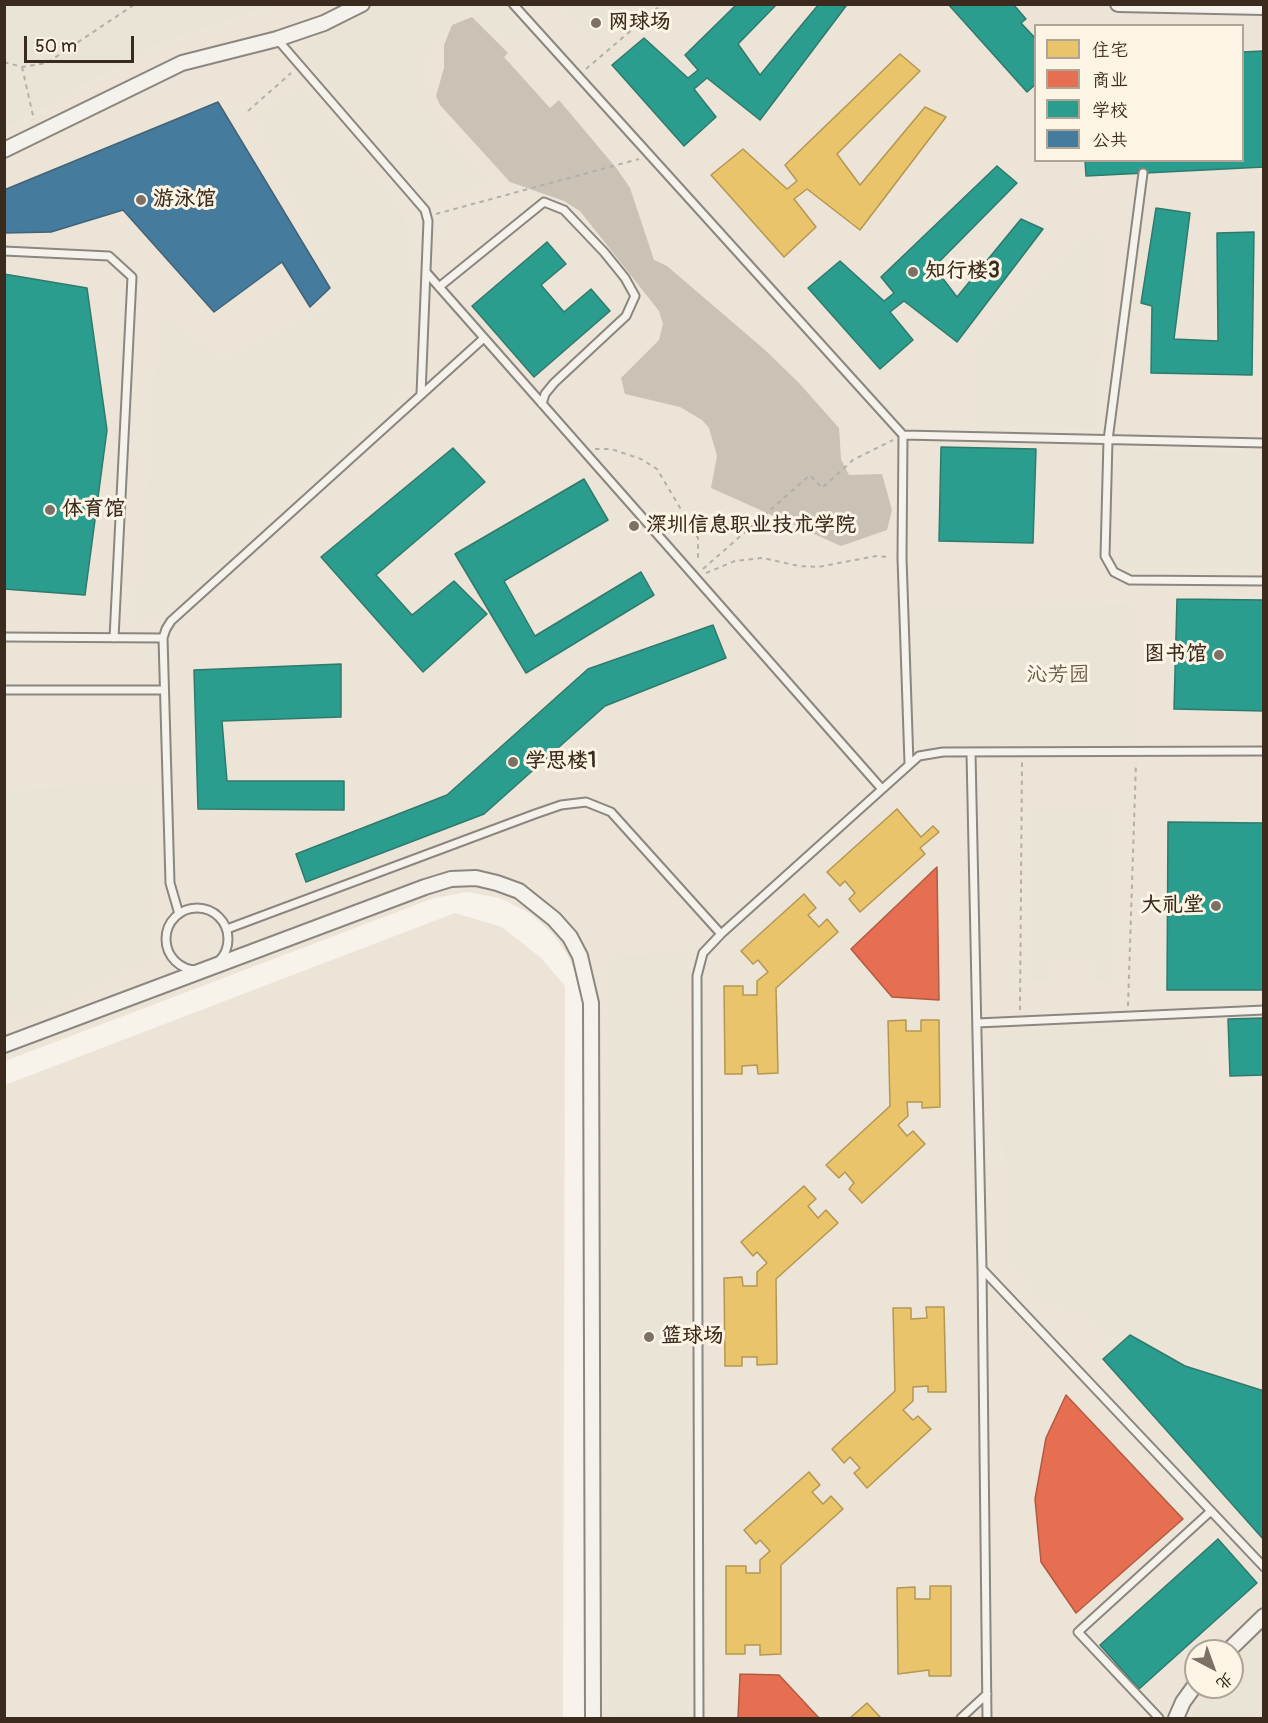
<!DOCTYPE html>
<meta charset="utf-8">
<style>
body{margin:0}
#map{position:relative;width:1268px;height:1723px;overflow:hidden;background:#f7f3ea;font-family:Pangolin,"LXGW WenKai TC",sans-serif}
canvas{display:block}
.frame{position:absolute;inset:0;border:6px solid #3b2a1e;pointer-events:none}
.legend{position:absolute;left:1034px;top:24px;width:210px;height:138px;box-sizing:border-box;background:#fcf5e5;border:2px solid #afa495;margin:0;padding:8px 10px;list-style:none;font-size:18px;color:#3b2a1e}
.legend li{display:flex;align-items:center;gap:12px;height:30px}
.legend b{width:30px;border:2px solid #afa495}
.north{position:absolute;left:1184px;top:1639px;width:60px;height:60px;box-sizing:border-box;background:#fcf5e5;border:2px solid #afa495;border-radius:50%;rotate:139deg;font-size:16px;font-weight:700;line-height:24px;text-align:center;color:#3b2a1e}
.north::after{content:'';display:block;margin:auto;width:21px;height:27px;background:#7d7065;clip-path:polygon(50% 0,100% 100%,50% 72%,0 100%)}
.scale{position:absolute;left:24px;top:36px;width:110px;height:27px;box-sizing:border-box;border:3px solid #3b2a1e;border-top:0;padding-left:8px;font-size:18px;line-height:21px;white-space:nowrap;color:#3b2a1e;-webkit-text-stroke:4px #fcf5e5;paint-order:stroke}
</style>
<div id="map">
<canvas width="1268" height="1723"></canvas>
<div class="frame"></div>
<ul class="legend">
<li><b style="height:16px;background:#e9c46a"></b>住宅</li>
<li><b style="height:16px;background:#e76f51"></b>商业</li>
<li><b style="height:16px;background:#2a9d8f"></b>学校</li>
<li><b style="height:16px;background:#457b9d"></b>公共</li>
</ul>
<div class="north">北</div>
<div class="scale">50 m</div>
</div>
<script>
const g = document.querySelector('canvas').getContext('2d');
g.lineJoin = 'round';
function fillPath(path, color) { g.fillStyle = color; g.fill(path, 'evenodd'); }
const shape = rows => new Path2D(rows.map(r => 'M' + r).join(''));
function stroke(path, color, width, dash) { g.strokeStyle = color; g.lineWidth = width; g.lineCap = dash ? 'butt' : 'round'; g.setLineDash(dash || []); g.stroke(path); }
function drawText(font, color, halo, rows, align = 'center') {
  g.font = font + ' Pangolin,"LXGW WenKai TC",sans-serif'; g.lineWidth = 6; g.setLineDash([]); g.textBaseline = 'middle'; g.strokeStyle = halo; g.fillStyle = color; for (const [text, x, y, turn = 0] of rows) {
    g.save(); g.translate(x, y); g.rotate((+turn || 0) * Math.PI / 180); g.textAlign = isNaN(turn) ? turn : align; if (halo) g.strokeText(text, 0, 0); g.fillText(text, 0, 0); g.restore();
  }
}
fillPath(shape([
 [279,5,1263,5,1263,1718,590,1718,583,1005,579,980,567,954,553,934,531,914,500,898,467,892,434,898,5,1061,5,130,162,43],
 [1036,26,1242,26,1242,160,1036,160],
 [1196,1651,1232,1651,1232,1687,1196,1687],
 [455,913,502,927,541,958,565,986,563,1718,5,1718,5,1085]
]), '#ebe4d7');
fillPath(shape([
 [5,4,279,4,279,5,162,43,5,130],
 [379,5,501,5,528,36,512,42,465,9,435,39,423,69,432,104,454,148,487,179,433,203,307,59,306,42],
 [563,5,634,5,594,41],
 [301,89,403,214,413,282,408,373,391,401,179,597,134,628,142,575,160,315,224,362,304,319,326,312,334,280,330,263,289,189,257,115],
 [1088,234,1106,243,1096,428,977,425,977,352],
 [1120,451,1263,453,1263,568,1118,566],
 [1134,604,1137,744,913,749,910,610],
 [152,784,153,958,11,1021,5,790],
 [1034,809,1114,809,1111,981,1095,980,1094,958,1048,958,1048,980,1032,980],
 [687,955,689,1718,611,1718,609,956],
 [1197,1024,1218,1088,1263,1085,1263,1387,1186,1362,1128,1331,1110,1340,1089,1315,1045,1302,1007,1259,1001,1032],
 [1263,1633,1263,1718,1190,1718,1212,1687,1232,1687,1232,1662]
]), '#eae4d7');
fillPath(shape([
 [472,17,508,53,504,57,550,108,559,100,617,169,630,188,654,260,667,266,765,350,799,383,839,428,841,459,849,475,882,474,892,510,887,530,841,546,711,488,717,456,709,428,702,420,680,407,625,394,621,378,659,340,663,324,659,311,580,211,564,201,510,182,440,105,436,96,444,68,444,45,452,25]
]), '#cac2b5');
const homes = shape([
 [900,54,920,71,837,154,860,185,925,107,946,117,860,230,807,189,794,199,816,227,784,257,711,175,743,149,787,189,797,181,785,165,900,54],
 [897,809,921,837,933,826,939,832,920,848,925,854,860,912,849,899,855,893,845,881,840,886,827,872,897,809],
 [804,894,816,908,808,915,819,927,827,919,838,932,776,988,778,1073,758,1074,757,1065,742,1066,742,1074,725,1074,724,986,743,986,743,995,757,995,757,981,768,972,758,960,753,964,741,951,804,894],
 [906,1020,906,1031,921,1031,921,1020,939,1020,940,1107,922,1108,922,1102,907,1102,908,1116,898,1125,907,1136,913,1131,925,1144,862,1203,849,1189,854,1183,845,1172,839,1178,826,1165,890,1106,888,1021,906,1020],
 [804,1186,816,1199,808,1206,818,1218,826,1210,838,1223,776,1279,777,1364,757,1365,757,1357,742,1357,742,1366,725,1366,724,1278,742,1277,743,1286,757,1286,757,1272,767,1263,757,1252,753,1256,741,1242,804,1186],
 [926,1307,944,1307,946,1392,928,1392,928,1386,913,1387,913,1401,903,1410,913,1420,918,1416,931,1429,867,1488,854,1473,860,1468,850,1457,844,1463,832,1449,895,1391,893,1308,911,1308,911,1319,927,1318,926,1307],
 [809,1472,820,1485,812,1492,823,1504,831,1496,843,1509,781,1565,781,1654,760,1655,760,1645,745,1645,745,1654,726,1654,726,1566,746,1566,746,1573,760,1573,760,1560,770,1551,760,1540,756,1544,744,1530,809,1472],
 [930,1586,951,1586,951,1676,929,1676,929,1670,898,1674,897,1588,915,1587,915,1599,930,1599,930,1586],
 [867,1703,881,1718,850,1718,867,1703]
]);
fillPath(homes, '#e9c46a');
stroke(homes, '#b59653', 1.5);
const shops = shape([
 [937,867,939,1000,892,997,851,949,937,867],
 [1066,1395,1183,1519,1076,1613,1041,1562,1035,1499,1046,1438,1066,1395],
 [740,1674,779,1675,819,1718,738,1718,740,1674]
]);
fillPath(shops, '#e76f51');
stroke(shops, '#b35a42', 1.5);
const schools = shape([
 [737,4,777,4,738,44,760,75,819,4,846,6,760,120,707,78,694,89,716,117,684,146,612,65,644,38,688,78,698,70,685,55,737,4],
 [948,4,1013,4,1026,19,1021,23,1036,39,1036,84,1027,92,948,4],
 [1264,51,1264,167,1086,176,1085,160,1242,160,1242,52,1264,51],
 [997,166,1017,183,934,267,957,297,1021,219,1043,229,957,342,904,301,890,312,913,340,880,369,808,288,840,261,884,301,894,293,881,277,997,166],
 [1156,208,1190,213,1174,339,1218,341,1217,233,1254,232,1252,375,1151,373,1152,306,1141,303,1156,208],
 [547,242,566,264,541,285,564,312,591,289,610,311,534,377,472,306,547,242],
 [4,274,87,288,107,430,85,595,4,589,4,274],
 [941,447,1036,449,1033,543,939,541,941,447],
 [453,448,485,482,376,575,412,615,454,581,487,614,423,672,321,557,453,448],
 [584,479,608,520,504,581,535,636,641,572,654,595,526,673,455,554,584,479],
 [1177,599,1264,600,1264,711,1174,709,1177,599],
 [713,625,726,658,605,706,484,814,306,882,296,854,447,795,588,669,713,625],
 [341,664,341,717,222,721,227,781,344,781,344,810,198,809,194,670,341,664],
 [1168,822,1264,823,1264,990,1167,990,1168,822],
 [1264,1018,1264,1075,1230,1076,1228,1019,1264,1018],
 [1130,1335,1185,1366,1264,1391,1264,1540,1103,1359,1130,1335],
 [1218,1539,1257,1583,1139,1689,1100,1645,1218,1539]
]);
fillPath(schools, '#2a9d8f');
stroke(schools, '#2f7a6d', 1.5);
const public = shape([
 [218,102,330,288,310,307,282,262,214,312,123,210,51,232,4,233,4,190,218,102]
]);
fillPath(public, '#457b9d');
stroke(public, '#426377', 1.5);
const lane = shape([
 [513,4,903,435,902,558,909,763],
 [277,39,425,210,428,221,421,394],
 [1143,173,1108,440,1105,556,1114,572,1130,580,1264,581],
 [4,251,109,256,132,277,114,638],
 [426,272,881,788],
 [439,287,544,202,564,210,604,252,625,278,635,296,626,316,554,383,545,394,542,404],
 [903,435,1264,443],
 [4,637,163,638],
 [4,690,164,690],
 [971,753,982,1269,987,1718],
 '166 939a31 31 0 1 1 62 0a31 31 0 1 1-62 0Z',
 [179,914,170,883,163,638,166,629,171,621,484,338],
 [227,929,535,814,561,805,586,802,611,812,721,934],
 [977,1023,1264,1010],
 [982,1269,1264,1567],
 [699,1718,697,976,703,953,721,934,919,756,943,752,1264,751],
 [961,1718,987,1694],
 [1159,1718,1078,1632,1211,1511]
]);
const street = shape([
 [1118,4,1264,7],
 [4,150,182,63,277,39,324,23,362,4],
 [4,1045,425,887,451,879,476,878,497,883,519,891,554,919,570,937,580,956,591,1003,593,1718],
 [1228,1651,1264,1616],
 [1176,1718,1183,1702,1196,1684]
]);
stroke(lane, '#8b867f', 11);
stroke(street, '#8b867f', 18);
stroke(shape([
 [4,62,22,67,47,63,135,4],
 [22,67,34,120],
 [586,69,662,4],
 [248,111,291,73],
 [436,214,639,159],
 [595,449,611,449,641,459,657,469,698,538,698,562],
 [703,569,810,475,822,488,853,460,893,440],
 [706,573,735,561,763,558,799,566,818,567,876,556,890,557],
 [1128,1006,1136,763],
 [1020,1010,1022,761]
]), '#b3afa9', 2, [4.5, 4.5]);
stroke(lane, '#f5f2ec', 7);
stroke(street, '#f5f2ec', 14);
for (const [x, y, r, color] of [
 [596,23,6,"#7d7065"],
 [141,200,6,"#7d7065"],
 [913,272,6,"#7d7065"],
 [50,510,6,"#7d7065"],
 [634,526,6,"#7d7065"],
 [1219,655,6,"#7d7065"],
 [513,762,6,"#7d7065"],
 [1216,906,6,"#7d7065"],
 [649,1337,6,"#7d7065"]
]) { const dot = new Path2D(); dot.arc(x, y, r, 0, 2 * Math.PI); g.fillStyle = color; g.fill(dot); stroke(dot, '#fcf5e5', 2); }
drawText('bold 21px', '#3b2a1e', '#fcf5e5', [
 ["网球场",608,23],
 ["游泳馆",153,200],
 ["知行楼3",925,272],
 ["体育馆",62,510],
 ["深圳信息职业技术学院",646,526],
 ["图书馆",1207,655,"right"],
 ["学思楼1",525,762],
 ["大礼堂",1204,906,"right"],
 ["篮球场",661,1337]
], 'left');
drawText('21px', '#645648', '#fcf5e5', [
 ["沁芳园",1058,676]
]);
</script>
